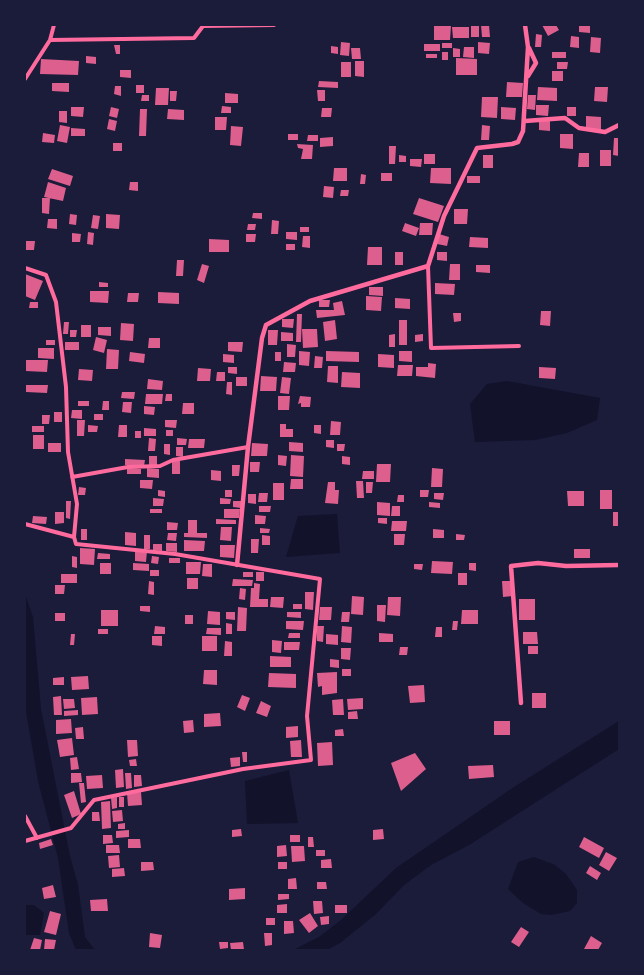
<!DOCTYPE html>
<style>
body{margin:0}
#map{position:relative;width:644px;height:975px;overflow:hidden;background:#1b1b3a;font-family:Bitter,serif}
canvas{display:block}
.frame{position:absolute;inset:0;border:26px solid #1b1b3a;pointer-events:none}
</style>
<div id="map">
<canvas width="644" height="975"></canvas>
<div class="frame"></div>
</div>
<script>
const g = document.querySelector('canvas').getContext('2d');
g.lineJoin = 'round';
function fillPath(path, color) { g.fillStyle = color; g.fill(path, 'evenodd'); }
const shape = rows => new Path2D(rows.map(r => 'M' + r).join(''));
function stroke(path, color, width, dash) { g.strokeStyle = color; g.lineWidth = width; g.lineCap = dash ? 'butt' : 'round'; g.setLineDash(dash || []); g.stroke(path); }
fillPath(shape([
 [507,381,600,398,597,420,567,433,535,440,475,442,470,404,487,384],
 [337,514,340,553,286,557,298,516],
 [25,594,33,617,41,709,70,856,78,885,85,937,95,950,76,950,69,933,58,858,38,781,25,706],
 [619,721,619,749,469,845,431,865,404,885,376,914,340,943,327,950,293,950,319,937,341,920,396,868,514,787],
 [289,770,298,823,247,824,245,781],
 [534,857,555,865,566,874,577,890,577,903,570,911,551,915,541,914,523,903,508,889,518,862],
 [25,905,34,905,44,913,40,935,25,935]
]), '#12122b');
fillPath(shape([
 [434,25,451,26,450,40,434,40],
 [481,25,489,25,490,37,482,37],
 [542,25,556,25,559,30,548,36],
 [579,25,590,25,590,33,579,32],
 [471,26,479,26,479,37,471,37],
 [452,27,469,27,469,38,453,38],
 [536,34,542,35,541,47,535,47],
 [571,36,579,37,579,48,570,47],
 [591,37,601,38,600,53,590,52],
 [341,42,350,43,349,56,340,55],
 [478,42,490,43,489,54,478,53],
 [442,43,452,43,452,48,442,48],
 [424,44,440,44,440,51,424,51],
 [114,45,120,45,120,54,116,54],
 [331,46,338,47,338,54,331,53],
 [464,47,474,47,474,58,463,57],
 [351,48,360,48,361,59,352,59],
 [453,48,460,49,460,57,453,57],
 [442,52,448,52,448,60,442,60],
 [552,52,566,52,566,58,552,58],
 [426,54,437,54,437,58,426,58],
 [86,56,96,57,96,64,86,63],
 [456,58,477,59,477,75,456,75],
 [41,59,79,61,78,75,40,74],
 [355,61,364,61,364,77,355,76],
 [341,62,351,62,351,77,341,77],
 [557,62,568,62,567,69,557,69],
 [120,70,131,70,131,78,120,77],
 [552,71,563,71,563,81,552,81],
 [319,81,338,82,338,88,318,87],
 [507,82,523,83,522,97,506,97],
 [52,83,69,83,69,92,52,91],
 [136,85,144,85,144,93,136,93],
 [115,86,121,86,121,96,114,94],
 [538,87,557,88,557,101,537,100],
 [595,87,608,87,607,102,594,101],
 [156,88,169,88,168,105,155,105],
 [317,90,325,90,325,101,318,101],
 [170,91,177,91,176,101,170,101],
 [225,93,238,94,238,103,225,103],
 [142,95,149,95,149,101,141,101],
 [528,95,536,95,535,110,527,109],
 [482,97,498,97,497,118,481,117],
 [536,105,549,105,548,116,536,115],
 [222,106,231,107,231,113,221,113],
 [71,107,84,107,83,117,71,116],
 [111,107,119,109,117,118,109,116],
 [501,107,516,108,515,120,501,119],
 [567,107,576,107,576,116,567,116],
 [322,108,332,108,331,117,321,117],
 [140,109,147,109,146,136,139,136],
 [168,109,184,110,184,120,167,119],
 [59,111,67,111,67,123,59,122],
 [586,116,601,117,601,130,586,129],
 [215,117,227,117,226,130,215,130],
 [109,119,117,121,115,131,107,129],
 [539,121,550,121,550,131,539,130],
 [60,125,70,127,67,143,57,141],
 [482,125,490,126,489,140,481,140],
 [231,126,243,127,241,146,230,145],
 [71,128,85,129,85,136,71,136],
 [43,133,55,135,54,143,42,142],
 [288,134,298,134,298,140,288,140],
 [560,134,573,134,573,149,560,148],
 [308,135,318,135,318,141,307,141],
 [333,137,333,146,320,147,320,138],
 [614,138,619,138,619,156,613,155],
 [113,143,122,143,122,151,113,151],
 [297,144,313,145,312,159,301,159,303,149,298,148],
 [389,146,396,146,395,164,389,164],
 [600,150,611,150,611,166,600,166],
 [579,153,589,153,589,167,578,167],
 [424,154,435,154,435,164,424,164],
 [399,155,406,156,406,162,399,162],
 [483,155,493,155,493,168,483,168],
 [410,159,422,159,421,167,410,166],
 [334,168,347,168,347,181,333,181],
 [431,168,451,168,451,184,430,183],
 [52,169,73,176,70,186,48,179],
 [381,173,392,173,392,181,381,181],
 [361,174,366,175,365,184,360,184],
 [467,176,480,176,480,183,467,183],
 [48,182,66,188,63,201,44,197],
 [130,182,138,182,138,191,129,190],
 [324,186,334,187,333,198,323,197],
 [341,190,349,190,348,196,340,196],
 [42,198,50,198,49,214,42,213],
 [419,198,444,206,438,222,413,214],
 [454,209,468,209,467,224,454,224],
 [253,213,262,213,262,219,252,218],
 [70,214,77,215,76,225,69,224],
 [106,214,120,215,119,229,106,228],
 [93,215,100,216,98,229,91,228],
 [48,219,57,219,57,229,47,228],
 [272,220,279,221,278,234,271,234],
 [405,223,419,228,416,236,402,231],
 [420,223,433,223,432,235,419,235],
 [248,224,256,224,255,230,247,230],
 [300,227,309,227,309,232,300,232],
 [88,232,94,233,93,245,87,244],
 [286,232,297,232,297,240,286,239],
 [72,233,81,234,80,242,72,242],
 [246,234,256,234,255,242,246,242],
 [439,234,449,237,447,246,437,244],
 [303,236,310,236,310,248,302,247],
 [470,237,488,238,488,248,469,247],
 [209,239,229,240,229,252,209,252],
 [25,241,35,241,34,250,25,250],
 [286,244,295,244,295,250,286,250],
 [368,247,382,247,382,265,367,265],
 [395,252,403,252,403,265,395,265],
 [437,252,447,252,447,261,437,260],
 [177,260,184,260,183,276,176,276],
 [202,264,209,266,204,283,197,280],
 [450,264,460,264,460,280,449,280],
 [476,265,490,265,490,273,476,272],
 [25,274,43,281,35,300,25,296],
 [99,282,108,283,108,287,99,287],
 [435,283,455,284,454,295,435,294],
 [369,287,383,287,383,296,369,295],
 [90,291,109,291,108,303,90,302],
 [158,292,179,293,179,304,158,303],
 [128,293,139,293,138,302,127,302],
 [366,296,382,297,381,311,366,310],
 [395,298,410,299,410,309,395,308],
 [319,300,330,300,329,307,319,307],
 [342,301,345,315,317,318,316,310,334,310,333,303],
 [30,302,38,302,38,308,29,308],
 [541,311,551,311,550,326,540,325],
 [453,313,461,313,461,321,454,322],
 [297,314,302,314,301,342,296,342],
 [282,319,294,319,293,328,282,327],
 [335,320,337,339,325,341,323,322],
 [399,320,407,320,407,345,399,345],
 [64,322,69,322,68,334,63,334],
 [121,323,134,324,133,341,120,340],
 [81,325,91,325,91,337,81,337],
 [98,327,111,327,111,336,98,335],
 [302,329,317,329,318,347,303,348],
 [70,330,77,330,76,337,70,337],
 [268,330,278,330,277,345,268,345],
 [281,332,293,333,293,341,281,341],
 [395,334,395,347,389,347,389,335],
 [423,334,423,341,415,342,415,335],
 [96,337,107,340,104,353,93,350],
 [149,338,160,338,160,348,148,348],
 [46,340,55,340,55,345,46,345],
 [65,342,79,342,79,350,65,350],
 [228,342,243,342,242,352,228,351],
 [287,344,296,345,295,357,287,357],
 [38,348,54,348,54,359,38,358],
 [107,349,119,350,118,369,106,369],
 [299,351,310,352,309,366,299,365],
 [326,351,359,352,359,362,326,361],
 [399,351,412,351,412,362,399,361],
 [130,352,145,354,144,363,129,361],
 [275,352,281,352,281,361,275,361],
 [223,354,234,355,234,363,223,362],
 [378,354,394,355,394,368,378,367],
 [315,356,323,357,322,368,314,368],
 [25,360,48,360,47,372,25,371],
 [284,362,296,363,295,372,283,372],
 [428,363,436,364,435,378,416,376,416,367,428,367],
 [398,365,413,365,412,376,397,376],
 [328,366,338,366,338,383,327,382],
 [228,367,237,367,237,374,228,373],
 [539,367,556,368,555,379,539,378],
 [198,368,211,369,210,381,197,381],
 [79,369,93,370,92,381,78,380],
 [217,372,225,372,225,381,216,381],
 [342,372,360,373,360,388,341,387],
 [261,376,277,377,276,391,260,391],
 [236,377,247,377,247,386,236,386],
 [282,377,291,378,289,394,280,393],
 [148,379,163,381,162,390,147,389],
 [227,382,232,382,232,395,226,394],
 [26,385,48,385,47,393,26,392],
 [122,392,135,392,134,399,121,398],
 [146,394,163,394,162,404,145,404],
 [166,394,172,394,172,401,165,401],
 [278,396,290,396,289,410,278,410],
 [300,396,311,397,310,407,301,407,301,403,298,404],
 [78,401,89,401,89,406,78,406],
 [103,401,109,401,109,410,102,410],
 [123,402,132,402,131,413,122,412],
 [183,403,194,403,194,414,182,414],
 [144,406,155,407,154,415,144,414],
 [72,410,82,410,82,419,71,418],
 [54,412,62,412,62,422,54,422],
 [94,414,103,414,103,420,94,420],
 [42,415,50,415,49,424,42,424],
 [77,420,85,420,84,436,77,436],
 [165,420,177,420,176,428,165,427],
 [331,421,341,422,340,435,330,435],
 [280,424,286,424,286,429,293,429,293,437,280,437],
 [88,425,98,426,97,432,88,432],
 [119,425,127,425,127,437,118,437],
 [314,425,321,425,321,434,314,433],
 [32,426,44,426,44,432,32,432],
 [144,428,156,429,156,436,144,436],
 [166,430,173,430,173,436,166,436],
 [135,431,141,431,141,438,135,438],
 [33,435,44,435,44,449,33,449],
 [149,438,156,439,155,451,148,451],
 [177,438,187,439,186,445,177,445],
 [189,439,205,439,204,448,188,448],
 [326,440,334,440,334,448,326,447],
 [289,442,303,443,303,452,289,451],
 [48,443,61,443,61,452,48,452],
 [252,443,268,444,267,456,251,456],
 [164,444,170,444,170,455,164,454],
 [337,444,345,444,344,451,337,451],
 [176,447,183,447,183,457,176,456],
 [278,455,287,456,286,466,278,465],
 [291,455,304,456,303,477,290,476],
 [149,456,157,456,157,465,149,465],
 [342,456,350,457,350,465,342,464],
 [125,459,145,460,144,466,125,465],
 [172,461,180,461,180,474,172,474],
 [250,462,260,462,259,472,250,472],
 [377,464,391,464,390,482,376,482],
 [232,465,240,465,239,476,232,476],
 [127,468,141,469,141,474,127,474],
 [147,468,159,469,159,478,147,477],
 [432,468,443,469,442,487,431,487],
 [211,470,221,471,221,481,211,480],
 [363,471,374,471,374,479,362,479],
 [291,479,303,479,303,489,290,489],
 [140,480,153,480,152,489,140,488],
 [356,481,363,481,364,498,357,498],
 [328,482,335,482,335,490,339,490,338,504,325,503],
 [366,482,373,482,372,493,366,493],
 [273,483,284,483,284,500,273,500],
 [79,487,86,488,85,495,78,495],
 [158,490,165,491,165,497,158,496],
 [225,490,232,490,232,497,225,497],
 [420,490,429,490,428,497,420,497],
 [600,490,612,490,612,509,600,509],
 [567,491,584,491,584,506,568,506],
 [259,493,268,493,267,502,258,502],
 [434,493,444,493,443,500,434,499],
 [248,494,256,494,256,504,248,503],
 [398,495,404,495,404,502,397,502],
 [153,498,164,499,163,506,153,506],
 [220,498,231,499,230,504,220,504],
 [66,501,71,501,70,519,66,518],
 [233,501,241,501,241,508,233,507],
 [377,502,390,503,390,516,377,515],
 [429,502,440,503,440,508,429,507],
 [259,506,271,506,270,512,259,512],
 [392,506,400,506,400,516,391,516],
 [150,509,162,509,162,513,150,513],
 [224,509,240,509,239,518,224,518],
 [55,512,64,512,64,523,55,524],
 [613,512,619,512,619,526,613,526],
 [255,515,266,516,265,524,255,524],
 [33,516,47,517,46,524,32,523],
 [378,518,387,518,387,524,378,523],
 [216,519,236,520,236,524,216,524],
 [188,520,197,520,197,533,207,533,207,538,184,537,184,533,188,533],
 [392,521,407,521,406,531,391,531],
 [167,522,178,523,177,530,167,530],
 [221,527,232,527,231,541,220,540],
 [260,528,270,529,269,533,260,533],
 [81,529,87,529,87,540,81,540],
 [433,529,444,530,444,538,433,538],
 [125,532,136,533,136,546,125,545],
 [168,533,177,533,176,541,167,540],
 [394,534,405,534,404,545,394,545],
 [456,534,465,535,464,540,456,540],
 [144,535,150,535,150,549,144,549],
 [262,535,270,536,270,545,262,545],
 [251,539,259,539,258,553,251,553],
 [184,540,205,541,204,551,184,551],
 [166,543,177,543,177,552,166,551],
 [153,544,162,544,162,551,153,550],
 [220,545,235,545,234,558,220,557],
 [80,548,95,549,94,565,80,564],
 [574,549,590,549,590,558,574,558],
 [135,550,147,551,146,562,135,561],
 [98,553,110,554,110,559,97,559],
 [72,556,77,557,77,568,72,567],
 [152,556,159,557,158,564,151,563],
 [169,558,180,558,180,563,169,563],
 [432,561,453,562,452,574,431,573],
 [186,562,201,562,200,574,186,574],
 [100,563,111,563,111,574,100,574],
 [133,563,149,564,149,571,133,570],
 [469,563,476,563,476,571,469,570],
 [203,564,212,564,212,577,202,576],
 [414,564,423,564,422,570,414,569],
 [150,570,159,570,159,576,150,576],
 [243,572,253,572,253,577,243,577],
 [256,572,264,572,264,581,256,581],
 [458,573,467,573,467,585,458,585],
 [61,574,77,574,77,583,61,583],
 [187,578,198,578,198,589,187,589],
 [233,579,253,580,252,586,232,586],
 [149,581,154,582,154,595,148,594],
 [502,581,511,581,513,596,503,597],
 [254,583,260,584,259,599,268,599,268,607,250,607,251,588,254,588],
 [55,585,65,585,64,594,55,594],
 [240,588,246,589,245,600,239,599],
 [305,592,314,592,313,610,305,609],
 [352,596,364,597,363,615,351,614],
 [271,597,284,597,283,608,270,607],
 [388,597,401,597,400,616,387,615],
 [519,599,535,599,535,620,519,620],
 [293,604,302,604,302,609,293,609],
 [377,605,386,605,385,622,377,621],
 [140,606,150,606,150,612,140,611],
 [238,607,247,608,246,631,237,631],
 [320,607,332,607,331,620,319,620],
 [101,610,118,610,118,626,101,626],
 [462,610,478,610,478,624,461,624],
 [208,611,220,612,220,625,207,624],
 [226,612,235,612,235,620,226,619],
 [287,612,301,612,301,618,287,617],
 [342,612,350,612,349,622,341,622],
 [55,613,65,613,65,621,55,621],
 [185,615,193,615,193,624,185,624],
 [286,621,304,621,303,630,286,629],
 [453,621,458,621,457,630,452,630],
 [226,623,232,624,232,634,226,634],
 [155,626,165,627,165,634,154,634],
 [317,626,324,626,323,642,317,641],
 [342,626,352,627,351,643,341,642],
 [436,627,442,627,442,637,435,637],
 [207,628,221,628,221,635,206,634],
 [98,629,108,629,108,634,98,634],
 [523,632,537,632,538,644,523,644],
 [289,633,300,633,300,638,288,638],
 [379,633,393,634,393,642,379,642],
 [71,634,75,634,74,645,70,645],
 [326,634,338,635,338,645,326,644],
 [152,636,162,636,162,646,152,645],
 [202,636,217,636,217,651,202,651],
 [272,640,282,641,281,653,272,652],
 [225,641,232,642,232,656,224,656],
 [284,642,300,642,299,650,284,650],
 [528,646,538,646,538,654,528,654],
 [400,647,408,647,407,655,399,655],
 [341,648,351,648,350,660,341,659],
 [270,656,291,657,291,667,270,667],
 [330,659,339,660,339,668,330,667],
 [342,669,351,669,351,676,342,676],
 [204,670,217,670,217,685,203,684],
 [337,672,337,693,322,695,322,686,318,687,317,673],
 [269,673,296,674,296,688,268,687],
 [88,676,89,689,72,690,71,677],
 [64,677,64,685,53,685,53,678],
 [424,685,425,702,410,703,408,686],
 [532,693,546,693,546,708,532,708],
 [242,695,250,698,245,711,237,707],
 [61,696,62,715,54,715,53,697],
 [97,697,98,714,82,715,81,698],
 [363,698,363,709,348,710,347,699],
 [63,699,74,699,75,708,64,709],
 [343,699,344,715,333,715,332,700],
 [261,701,271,706,267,717,256,713],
 [78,710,78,715,64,716,64,711],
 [357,711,358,719,348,719,348,712],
 [220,713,221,726,204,727,204,714],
 [71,719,72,733,56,734,56,720],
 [193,720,194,732,184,733,183,721],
 [494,721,510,721,510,735,494,735],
 [298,726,298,737,286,738,286,727],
 [83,727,84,739,76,739,75,728],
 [343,729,344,736,335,736,335,730],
 [72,738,74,755,60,757,57,740],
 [127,740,137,740,138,756,128,757],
 [301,740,302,757,291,757,290,741],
 [332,742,333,765,318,766,317,743],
 [242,752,247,752,247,762,243,762],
 [415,753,426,769,401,791,391,763],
 [77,757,79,769,71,770,70,758],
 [240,757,240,766,231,767,230,758],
 [136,759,137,766,130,766,129,760],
 [493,765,494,777,469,779,468,766],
 [123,769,124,787,116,788,115,770],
 [71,773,81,773,82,782,71,783],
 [125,773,131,773,132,788,126,789],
 [102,775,103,788,87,789,86,776],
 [134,775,141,775,142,786,134,787],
 [79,783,84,783,86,802,81,803],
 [74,791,81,814,72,818,64,795],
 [141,792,142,805,128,806,127,793],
 [117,797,117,808,112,809,111,798],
 [119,797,124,797,124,807,119,807],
 [110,801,111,828,102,829,101,802],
 [122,810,123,821,113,822,112,811],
 [92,812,99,812,100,821,92,821],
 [125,823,125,829,118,829,118,824],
 [241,829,242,836,232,837,232,830],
 [383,829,384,839,373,840,373,830],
 [129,830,129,837,116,838,116,831],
 [103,835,112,835,113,843,103,844],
 [290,835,300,835,300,842,290,842],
 [308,837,313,837,314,847,308,847],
 [584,837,604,848,599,858,579,847],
 [51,839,53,845,40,849,39,843],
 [128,839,140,839,141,848,128,848],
 [106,845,119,845,120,853,106,853],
 [286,845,287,856,277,857,277,846],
 [291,846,304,846,305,861,292,862],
 [316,850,325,850,325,856,316,856],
 [606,852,617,858,609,871,599,865],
 [119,855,120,867,109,868,108,856],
 [331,859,332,868,321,868,321,860],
 [141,862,153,862,154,870,141,871],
 [278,862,287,862,287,869,278,869],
 [590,866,601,873,597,880,586,873],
 [124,868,125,876,112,877,112,869],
 [296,878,297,889,288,889,288,879],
 [317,882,326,882,327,889,317,889],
 [53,885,56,897,44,899,42,888],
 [245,888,245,899,229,900,229,889],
 [278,894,289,894,289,899,278,900],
 [107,899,108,911,91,911,90,900],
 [313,901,322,901,323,913,314,914],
 [287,904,287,913,277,913,277,905],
 [335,905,347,905,347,913,335,913],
 [50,911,61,914,56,935,44,932],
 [310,913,318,926,309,933,299,920],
 [329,916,329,924,321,925,320,917],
 [266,918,275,918,275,925,266,925],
 [284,921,293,921,294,933,284,934],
 [521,927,529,932,519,947,511,942],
 [150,933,162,935,160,948,149,947],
 [264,933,272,933,272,945,265,946],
 [591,936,602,943,598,950,584,949],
 [34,938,42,940,40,950,30,950],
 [45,939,56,940,54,950,44,950],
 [219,942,228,942,228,948,220,949],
 [243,942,244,950,231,950,230,943]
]), '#dd5f8e');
stroke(shape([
 [50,40,194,38,203,26,274,25],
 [25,79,50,40,54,25],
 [428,266,431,348,519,346],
 [25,268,46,275,56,302,66,387,68,452,77,504,74,537,76,544,175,554,320,579,307,716,311,760,243,769,94,800,71,828,25,841],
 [72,477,128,467,160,466,173,460,248,447],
 [25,524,74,537],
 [25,816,37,838]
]), '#ff6b9d', 4);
stroke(shape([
 [528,76,536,63,529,48],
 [525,121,565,118,579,128,605,132,619,125],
 [237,565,248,447,262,338,266,325,310,301,428,266,444,216,477,148,512,144,518,142,523,131,528,47,525,25],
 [521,703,511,566,538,563,566,566,619,565]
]), '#ff6b9d', 4.5);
</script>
